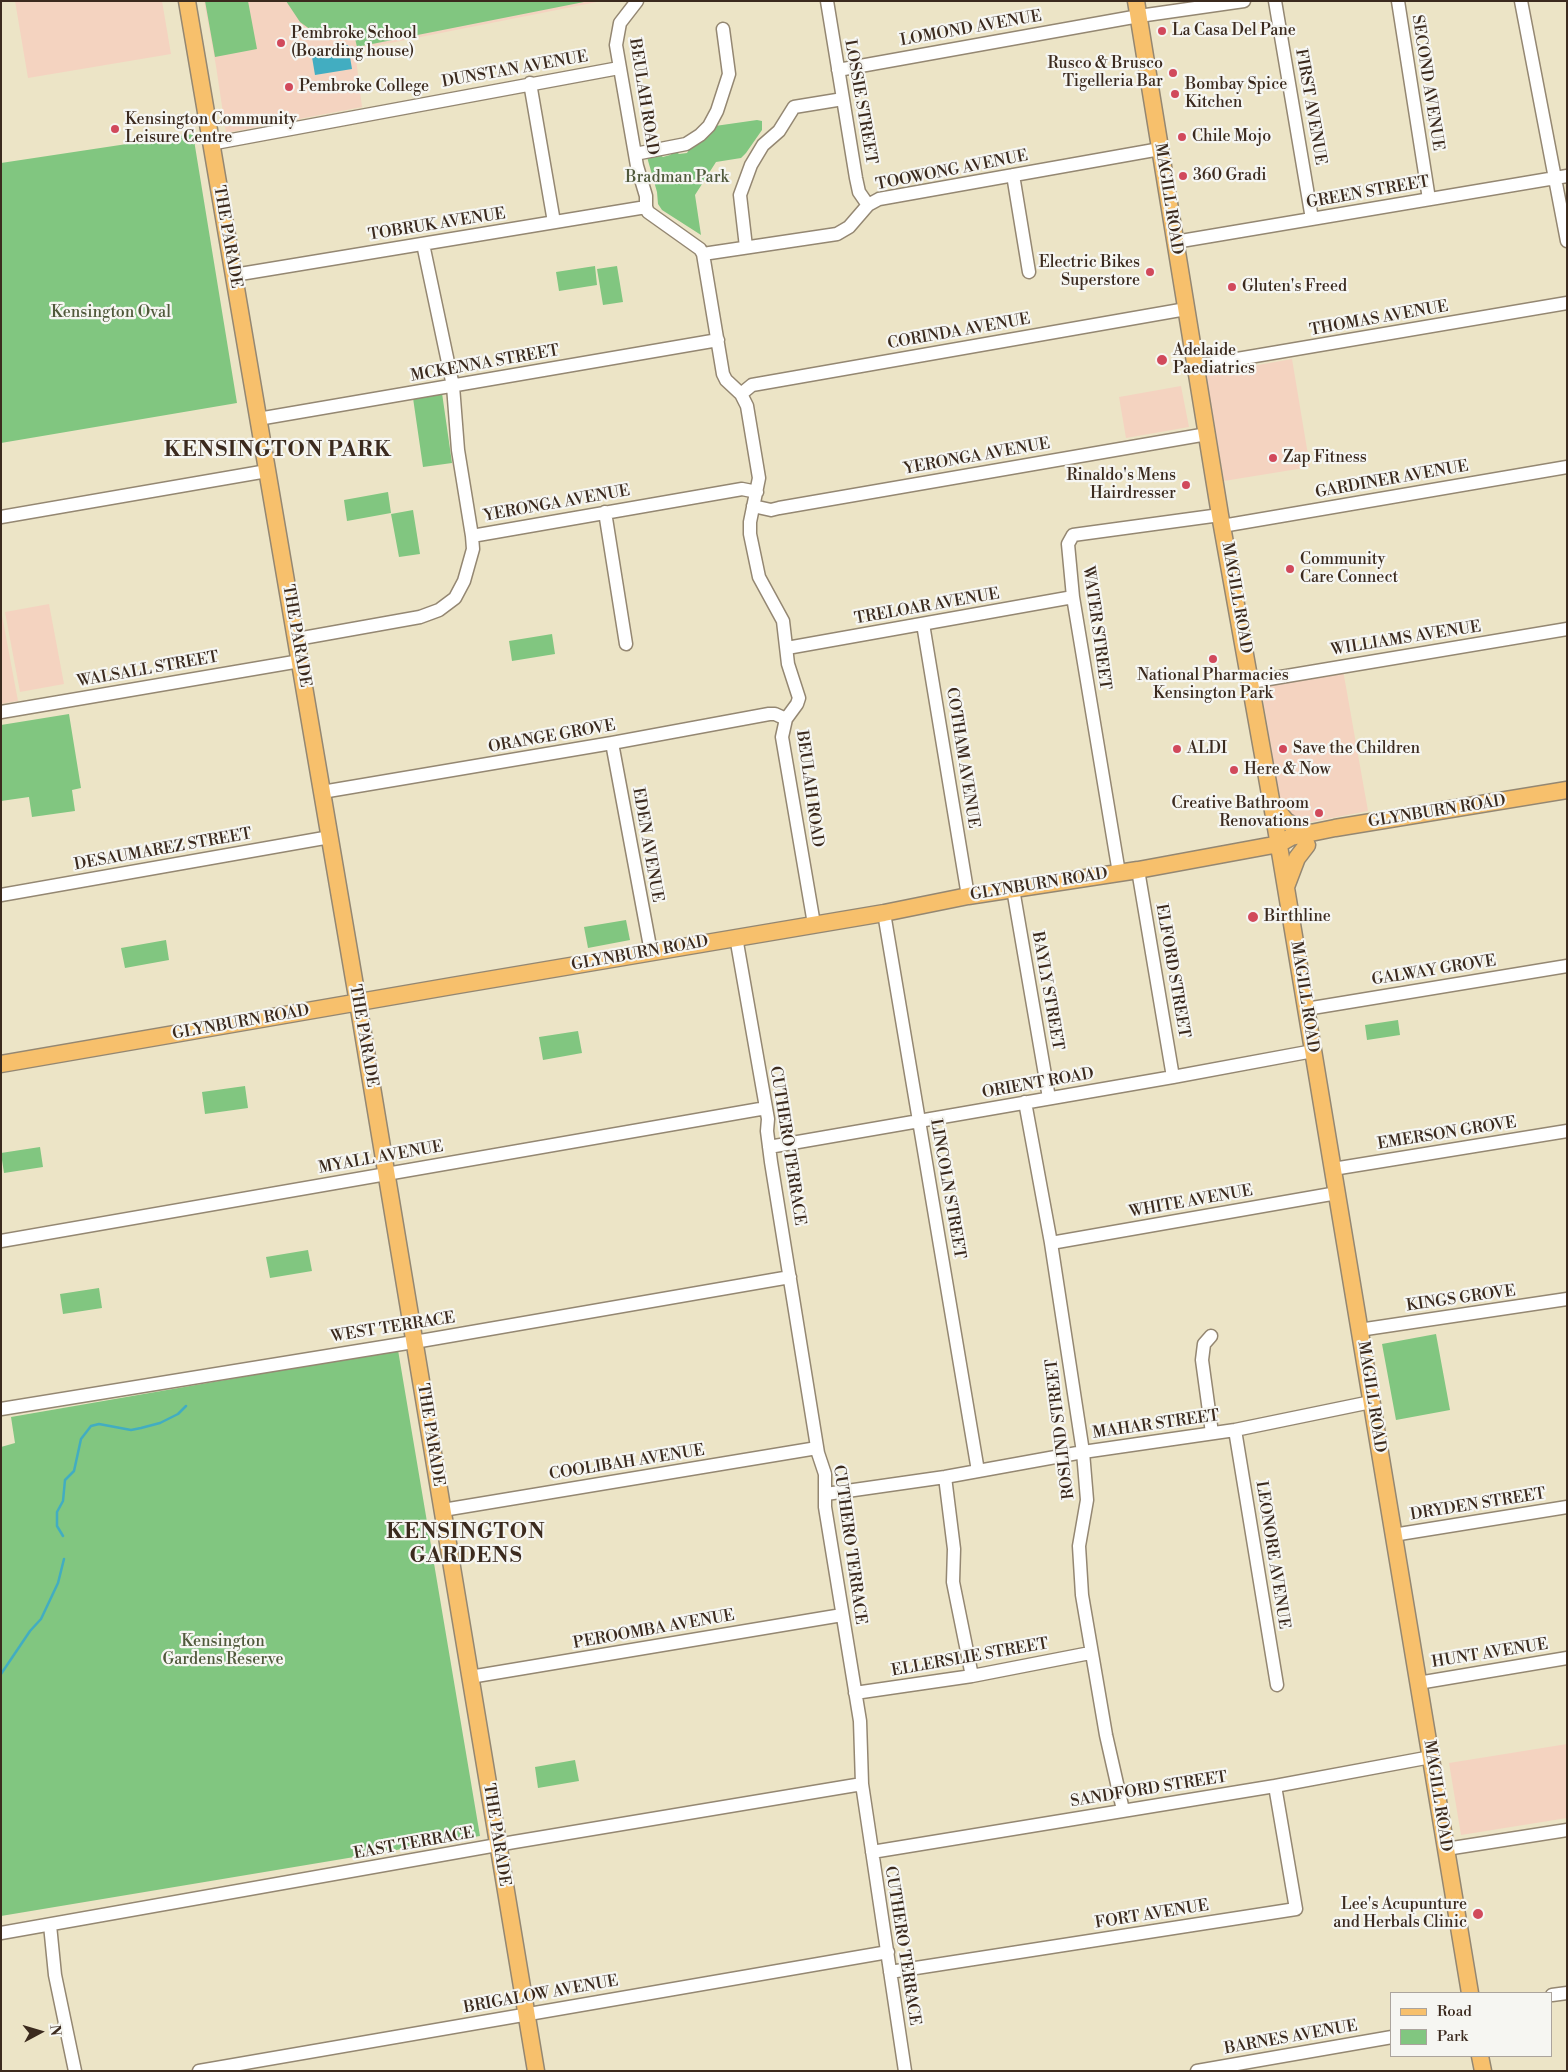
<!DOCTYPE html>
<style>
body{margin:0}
#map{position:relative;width:1568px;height:2072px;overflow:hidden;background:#ece4c6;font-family:"Libre Bodoni",serif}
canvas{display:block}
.frame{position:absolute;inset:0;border:2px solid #3b2a1e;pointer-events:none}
.legend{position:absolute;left:1390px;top:1992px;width:162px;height:65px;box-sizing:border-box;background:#f6f6f2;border:1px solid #aba49d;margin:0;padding:6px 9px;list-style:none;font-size:15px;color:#3b2a1e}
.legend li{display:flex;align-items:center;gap:10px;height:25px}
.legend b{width:25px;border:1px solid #aba49d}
.north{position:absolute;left:15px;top:2007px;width:50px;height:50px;-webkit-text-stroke:4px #f6f6f2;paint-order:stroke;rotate:84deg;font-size:14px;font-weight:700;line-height:20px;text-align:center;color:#3b2a1e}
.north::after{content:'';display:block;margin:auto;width:18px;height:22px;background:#3b2a1e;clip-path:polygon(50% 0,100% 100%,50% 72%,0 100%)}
</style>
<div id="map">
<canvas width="1568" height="2072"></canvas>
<div class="frame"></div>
<ul class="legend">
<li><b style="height:6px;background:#f7c06c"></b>Road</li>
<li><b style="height:14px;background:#81c680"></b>Park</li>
</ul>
<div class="north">N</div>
</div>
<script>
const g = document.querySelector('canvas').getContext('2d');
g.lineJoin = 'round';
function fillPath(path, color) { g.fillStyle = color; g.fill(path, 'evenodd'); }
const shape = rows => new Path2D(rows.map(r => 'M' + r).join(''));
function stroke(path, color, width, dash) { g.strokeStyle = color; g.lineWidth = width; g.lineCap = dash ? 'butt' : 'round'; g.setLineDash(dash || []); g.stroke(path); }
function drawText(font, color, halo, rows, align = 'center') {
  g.font = font + ' "Libre Bodoni",serif'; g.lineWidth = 4.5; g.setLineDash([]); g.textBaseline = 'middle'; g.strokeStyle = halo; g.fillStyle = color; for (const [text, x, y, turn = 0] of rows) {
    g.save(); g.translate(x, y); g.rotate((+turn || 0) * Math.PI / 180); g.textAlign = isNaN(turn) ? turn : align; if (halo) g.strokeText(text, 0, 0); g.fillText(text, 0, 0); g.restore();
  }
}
fillPath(shape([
 [15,1,162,1,171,54,28,78],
 [204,1,602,1,355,50,362,107,226,133,216,66],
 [1292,359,1310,467,1224,481,1206,374],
 [1181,386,1189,427,1126,438,1119,397],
 [49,604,64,684,20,692,5,612],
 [1,610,18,701,1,704],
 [1343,670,1368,811,1301,824,1281,809,1262,693,1271,682],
 [1567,1744,1567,1818,1461,1835,1449,1763]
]), '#f4d3c0');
fillPath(shape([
 [205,1,248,1,257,49,215,57],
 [286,1,589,1,357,47,354,34,325,35,311,30,300,22],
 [757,120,762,121,762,130,746,153,741,158,716,162,695,195,701,235,662,210,658,204,657,192,647,157,658,154,663,157,670,155,676,151,679,154,687,153,690,148,702,142,715,126],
 [193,134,237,403,1,443,1,163],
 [595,266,597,285,559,291,556,272],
 [617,266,623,302,603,305,597,269],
 [442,393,452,463,423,467,413,398],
 [388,492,391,513,347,521,344,500],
 [413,510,420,554,399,557,391,514],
 [552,634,555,654,512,661,509,641],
 [69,714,81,788,72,790,75,811,32,817,29,797,1,801,1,725],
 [626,920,630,940,588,948,584,927],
 [166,940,169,960,125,968,121,948],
 [1398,1020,1400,1035,1367,1040,1365,1025],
 [578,1031,582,1053,543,1060,539,1037],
 [245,1086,248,1108,205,1114,202,1092],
 [40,1147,43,1167,4,1173,1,1153],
 [308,1250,312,1271,270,1278,266,1257],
 [99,1288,102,1308,63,1314,60,1294],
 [1436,1334,1450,1410,1396,1420,1382,1344],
 [398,1350,480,1836,1,1916,1,1447,15,1443,11,1417],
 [575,1760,579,1781,538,1788,535,1767]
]), '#81c680');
fillPath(shape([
 [348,45,352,69,315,75,311,51]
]), '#42adc1');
stroke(shape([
 [63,1536,57,1526,57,1512,63,1501,65,1480,74,1471,81,1439,91,1426,99,1424,131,1430,141,1428,160,1423,178,1414,186,1406],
 [1,1674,30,1631,41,1619,58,1583,64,1559]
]), '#42adc1', 2.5);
const minor = shape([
 [637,1,620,23,616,45,637,166,646,196,646,207,648,212,700,249,703,254,723,374,726,380,741,394,747,406,759,478,750,522,750,534,759,577,783,621,788,664,799,698,797,704,786,719,782,737,814,924],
 [827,1,856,178,859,192,868,205],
 [1275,1,1312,219],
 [1398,1,1429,199],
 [1521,1,1567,241],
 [838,70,1139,16,1244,1],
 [530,83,554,222],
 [210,144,619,68],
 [635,154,686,144,700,135,709,126,717,111,729,74,723,29],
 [1013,175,1029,272],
 [1175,242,1567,176],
 [423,244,453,386,458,450,472,536],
 [746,247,740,195,751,165,763,145,779,131,794,107,843,99],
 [703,254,837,234,849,227,868,205,879,199,1160,149],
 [234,275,646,207],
 [1196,366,1567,303],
 [741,394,752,385,1186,309],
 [258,419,718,340],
 [753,506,771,510,779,508,1207,434],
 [605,512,626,644],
 [1,517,267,471],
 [1222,526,1567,467],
 [923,624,968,896],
 [297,639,420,617,439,610,455,598,464,581,473,549,472,536,742,489,757,492],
 [787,648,1073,597],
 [1251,682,1567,629],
 [1,712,300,661],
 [612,743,651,952],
 [322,792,612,743,769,714,775,714,786,719],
 [1138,870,1173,1077],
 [1119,873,1073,597,1068,544,1073,535,1220,515],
 [1013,889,1049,1098],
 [1,895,330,837],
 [884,913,978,1471],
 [736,937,768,1119,767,1131,771,1162,818,1453,825,1474,825,1507,860,1721,862,1784,905,2071],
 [1306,1009,1567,966],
 [1025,1102,1051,1243,1083,1452,1087,1500,1079,1546,1082,1595,1106,1735,1123,1810],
 [769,1147,1173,1077,1313,1051],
 [1333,1169,1567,1131],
 [1,1241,766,1108],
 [1051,1243,1337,1193],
 [1359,1330,1567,1299],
 [1211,1336,1204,1344,1202,1360,1212,1433],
 [1,1409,426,1340,790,1277],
 [1235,1430,1277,1685],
 [945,1477,954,1549,953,1582,972,1676],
 [826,1494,945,1477,1083,1452,1235,1430,1371,1402],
 [443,1510,817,1448],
 [1393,1535,1567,1507],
 [470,1677,842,1615],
 [1418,1683,1567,1658],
 [855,1693,972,1676,1090,1653],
 [1446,1849,1567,1830],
 [872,1852,1275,1786,1431,1757],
 [50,1925,55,1975,75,2071],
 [1,1933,514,1842,862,1784],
 [890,1972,1296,1909,1275,1786],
 [1552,1995,1567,1993],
 [199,2071,888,1952],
 [1197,2071,1392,2037]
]);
const major = shape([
 [187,1,358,1003,536,2071],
 [1136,1,1220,515,1275,822,1470,1993],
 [1272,804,1286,821,1300,830,1311,833],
 [1286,887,1297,858,1307,845],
 [1,1064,452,986,884,913,968,896,1138,870,1279,844,1291,837,1335,828,1567,790],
 [1480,2056,1483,2071]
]);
stroke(minor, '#948772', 15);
stroke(major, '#948772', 19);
stroke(minor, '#fff', 12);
stroke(major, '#f7c06c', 16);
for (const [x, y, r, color] of [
 [1162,31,5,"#d1495b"],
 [281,43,5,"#d1495b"],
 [1173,73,5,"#d1495b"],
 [289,87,5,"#d1495b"],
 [1175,94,5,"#d1495b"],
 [115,129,5,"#d1495b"],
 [1182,137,5,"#d1495b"],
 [1183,176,5,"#d1495b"],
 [1150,272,5,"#d1495b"],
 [1232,287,5,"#d1495b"],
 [1162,360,6,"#d1495b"],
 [1273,458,5,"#d1495b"],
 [1186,485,5,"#d1495b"],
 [1290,569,5,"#d1495b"],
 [1213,659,5,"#d1495b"],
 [1177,749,5,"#d1495b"],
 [1283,749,5,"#d1495b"],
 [1234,770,5,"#d1495b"],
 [1319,813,5,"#d1495b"],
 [1253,917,6,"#d1495b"],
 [1478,1914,6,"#d1495b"]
]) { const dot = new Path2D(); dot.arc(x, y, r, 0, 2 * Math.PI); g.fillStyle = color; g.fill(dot); stroke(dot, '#f6f6f2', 2); }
drawText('16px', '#3b2a1e', '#f6f6f2', [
 ["LOMOND AVENUE",971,29,-10],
 ["DUNSTAN AVENUE",515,70,-10],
 ["SECOND AVENUE",1427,83,81],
 ["BEULAH ROAD",643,97,81],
 ["LOSSIE STREET",860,102,80],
 ["FIRST AVENUE",1310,107,80],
 ["TOOWONG AVENUE",952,171,-11],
 ["GREEN STREET",1368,193,-10],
 ["MAGILL ROAD",1168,199,81],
 ["TOBRUK AVENUE",437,225,-9],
 ["THE PARADE",227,237,80],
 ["THOMAS AVENUE",1379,319,-10],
 ["CORINDA AVENUE",959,332,-10],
 ["MCKENNA STREET",485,364,-10],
 ["YERONGA AVENUE",977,457,-10],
 ["GARDINER AVENUE",1392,480,-10],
 ["YERONGA AVENUE",557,504,-10],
 ["MAGILL ROAD",1236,598,80],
 ["TRELOAR AVENUE",927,607,-10],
 ["WATER STREET",1096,628,82],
 ["THE PARADE",296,636,80],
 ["WILLIAMS AVENUE",1406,639,-9],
 ["WALSALL STREET",148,670,-10],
 ["ORANGE GROVE",552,737,-10],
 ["COTHAM AVENUE",962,758,81],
 ["BEULAH ROAD",809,789,82],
 ["GLYNBURN ROAD",1437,812,-9],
 ["EDEN AVENUE",647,845,80],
 ["DESAUMAREZ STREET",163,850,-10],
 ["GLYNBURN ROAD",1039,885,-9],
 ["GLYNBURN ROAD",640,954,-10],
 ["ELFORD STREET",1172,971,80],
 ["GALWAY GROVE",1434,971,-9],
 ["BAYLY STREET",1047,991,80],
 ["MAGILL ROAD",1304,997,81],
 ["GLYNBURN ROAD",241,1023,-10],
 ["THE PARADE",363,1036,80],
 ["ORIENT ROAD",1038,1084,-10],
 ["EMERSON GROVE",1447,1134,-9],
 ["CUTHERO TERRACE",787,1146,81],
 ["MYALL AVENUE",381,1158,-10],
 ["LINCOLN STREET",947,1189,80],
 ["WHITE AVENUE",1191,1202,-10],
 ["KINGS GROVE",1461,1299,-8],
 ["WEST TERRACE",393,1328,-9],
 ["MAGILL ROAD",1371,1397,81],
 ["MAHAR STREET",1156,1425,-8],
 ["ROSLIND STREET",1061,1429,-97],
 ["THE PARADE",430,1435,81],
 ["COOLIBAH AVENUE",627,1463,-9],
 ["DRYDEN STREET",1478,1505,-9],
 ["CUTHERO TERRACE",849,1545,82],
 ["LEONORE AVENUE",1272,1555,81],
 ["PEROOMBA AVENUE",654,1630,-10],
 ["HUNT AVENUE",1490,1654,-9],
 ["ELLERSLIE STREET",970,1658,-10],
 ["SANDFORD STREET",1149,1790,-9],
 ["MAGILL ROAD",1437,1796,81],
 ["THE PARADE",496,1835,81],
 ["EAST TERRACE",414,1844,-10],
 ["FORT AVENUE",1152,1915,-9],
 ["CUTHERO TERRACE",902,1946,81],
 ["BRIGALOW AVENUE",541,1995,-10],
 ["BARNES AVENUE",1291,2038,-10]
]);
drawText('16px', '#3b2a1e', '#f6f6f2', [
 ["La Casa Del Pane",1172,31],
 ["Pembroke School",291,34],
 ["(Boarding house)",291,52],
 ["Rusco & Brusco",1163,64,"right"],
 ["Tigelleria Bar",1163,82,"right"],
 ["Bombay Spice",1185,85],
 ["Kitchen",1185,103],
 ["Pembroke College",299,87],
 ["Kensington Community",125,120],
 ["Leisure Centre",125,138],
 ["Chile Mojo",1192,137],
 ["360 Gradi",1193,176],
 ["Electric Bikes",1140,263,"right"],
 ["Superstore",1140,281,"right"],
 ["Gluten's Freed",1242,287],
 ["Adelaide",1173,351],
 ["Paediatrics",1173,369],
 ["Zap Fitness",1283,458],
 ["Rinaldo's Mens",1176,476,"right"],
 ["Hairdresser",1176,494,"right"],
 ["Community",1300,560],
 ["Care Connect",1300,578],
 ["National Pharmacies",1213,676,"center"],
 ["Kensington Park",1213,694,"center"],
 ["ALDI",1187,749],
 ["Save the Children",1293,749],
 ["Here & Now",1244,770],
 ["Creative Bathroom",1309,804,"right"],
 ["Renovations",1309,822,"right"],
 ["Birthline",1264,917],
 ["Lee's Acupunture",1467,1905,"right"],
 ["and Herbals Clinic",1467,1923,"right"]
], 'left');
drawText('16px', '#50593b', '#f6f6f2', [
 ["Bradman Park",677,178],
 ["Kensington Oval",111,313],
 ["Kensington",223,1642],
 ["Gardens Reserve",223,1660]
]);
g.letterSpacing = '1px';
drawText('bold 21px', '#3b2a1e', '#f6f6f2', [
 ["KENSINGTON PARK",278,451],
 ["KENSINGTON",466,1533],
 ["GARDENS",466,1557]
]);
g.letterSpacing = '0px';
</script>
